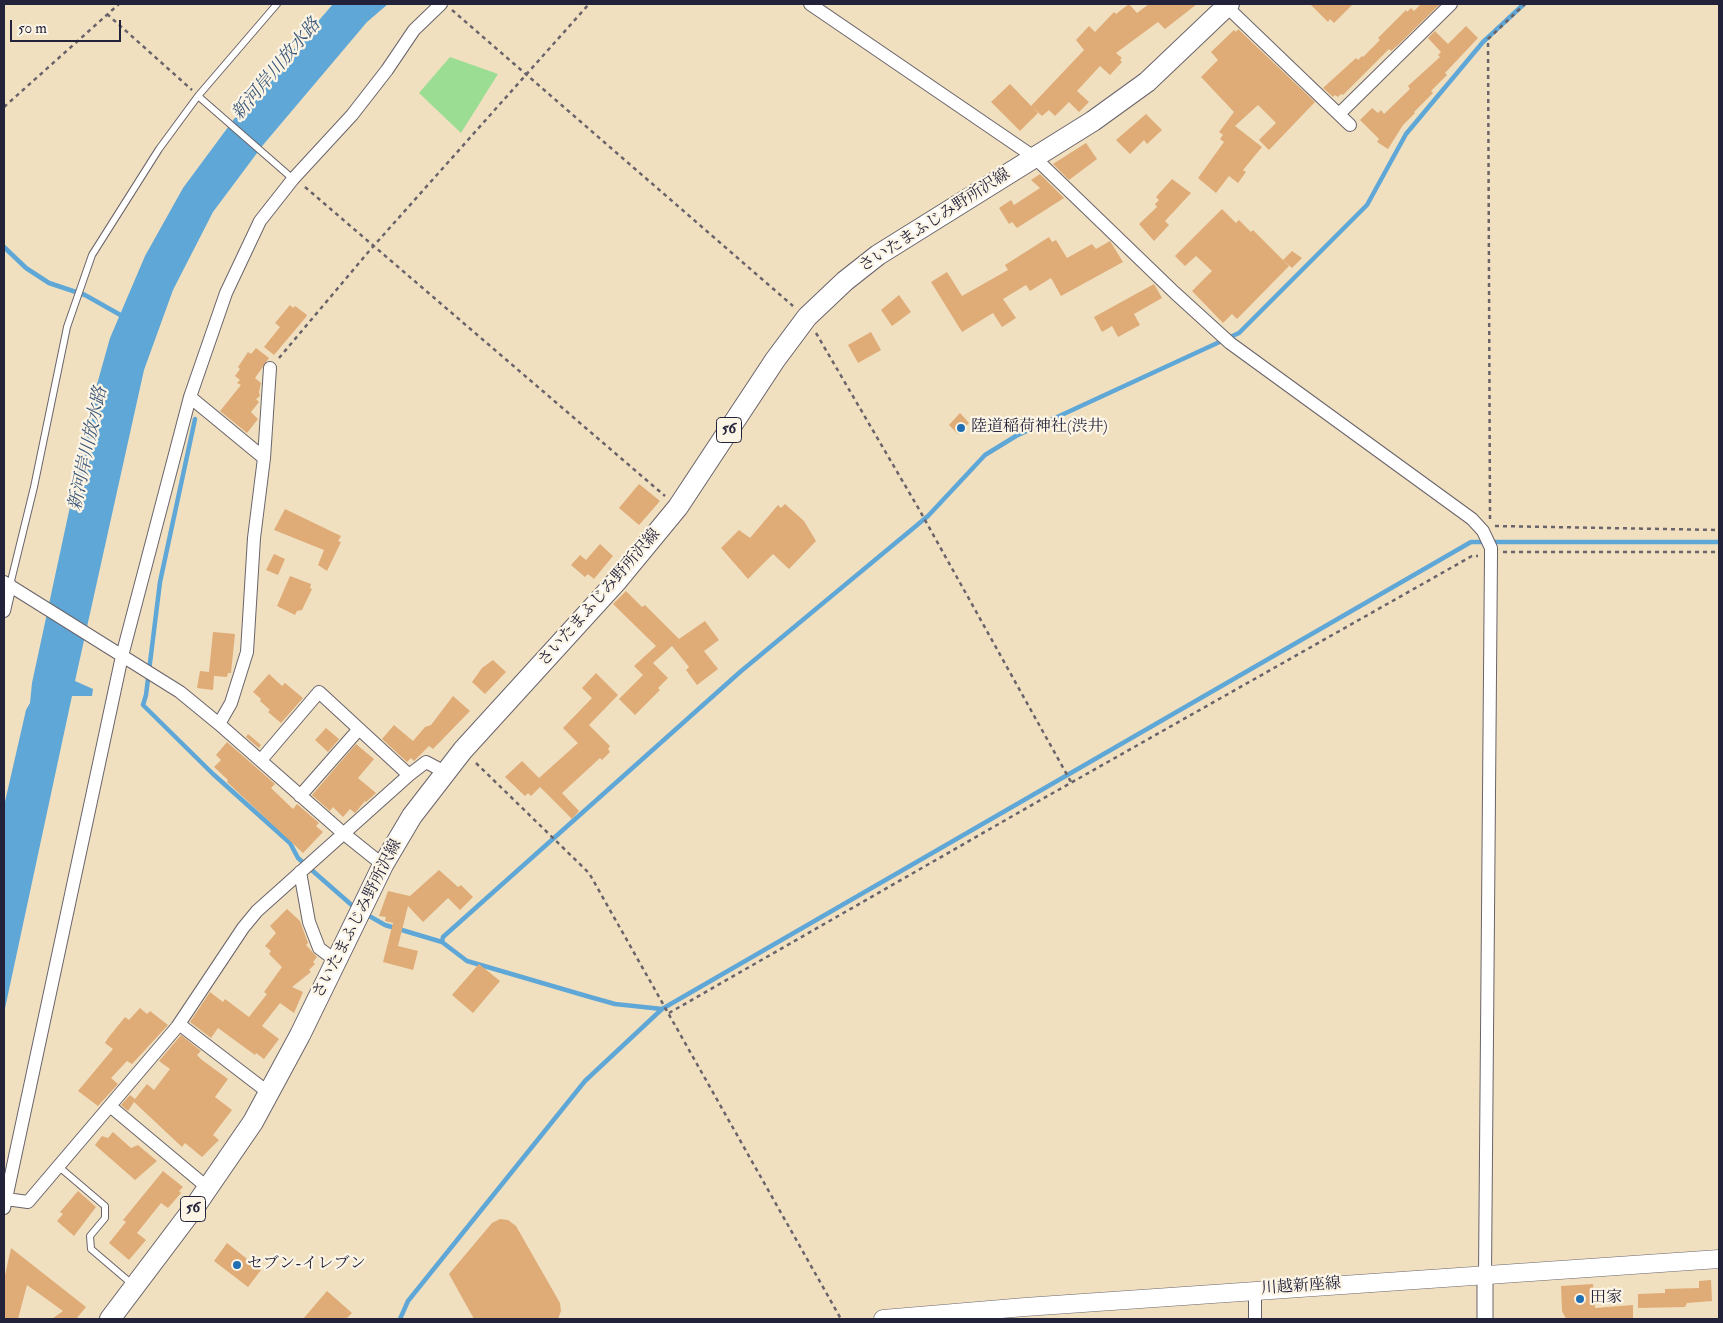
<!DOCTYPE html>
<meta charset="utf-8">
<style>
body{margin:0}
#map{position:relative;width:1723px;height:1323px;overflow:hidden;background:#f0e0c0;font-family:"IM FELL Double Pica",serif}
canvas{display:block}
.frame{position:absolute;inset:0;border:5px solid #22223b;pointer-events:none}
.scale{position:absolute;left:10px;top:20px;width:111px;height:22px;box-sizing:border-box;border:2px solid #22223b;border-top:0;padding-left:6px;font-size:15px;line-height:18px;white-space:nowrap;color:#22223b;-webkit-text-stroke:4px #fcf5e5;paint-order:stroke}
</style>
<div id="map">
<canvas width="1723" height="1323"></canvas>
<div class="frame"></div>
<div class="scale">50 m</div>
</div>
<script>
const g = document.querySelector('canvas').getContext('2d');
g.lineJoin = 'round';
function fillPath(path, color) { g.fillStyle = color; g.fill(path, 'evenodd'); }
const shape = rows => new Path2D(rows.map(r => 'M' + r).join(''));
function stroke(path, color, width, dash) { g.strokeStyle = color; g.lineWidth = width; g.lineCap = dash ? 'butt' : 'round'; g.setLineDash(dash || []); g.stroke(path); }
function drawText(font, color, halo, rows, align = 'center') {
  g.font = font + ' "IM FELL Double Pica","Noto Serif JP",serif'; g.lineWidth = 4.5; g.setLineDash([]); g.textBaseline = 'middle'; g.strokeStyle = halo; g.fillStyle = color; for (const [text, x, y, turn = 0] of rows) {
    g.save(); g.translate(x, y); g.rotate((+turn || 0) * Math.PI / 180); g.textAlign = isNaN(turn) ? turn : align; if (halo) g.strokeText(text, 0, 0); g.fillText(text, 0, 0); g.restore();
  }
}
fillPath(shape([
 [450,57,498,74,461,133,419,93]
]), '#9cdd94');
fillPath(shape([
 [333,4,388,4,367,22,263,145,213,212,173,290,144,370,75,681,93,689,92,696,72,696,4,1013,4,806,26,710,30,703,32,683,94,395,110,338,145,256,183,188,234,119]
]), '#5fa7d6');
stroke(shape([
 [4,247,26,268,49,283,85,295,124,317],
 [195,419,160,582,146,695,143,705,213,774,290,843,298,858,355,908],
 [364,913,385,925,442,942,467,961,590,997,615,1004,662,1009],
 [442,942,443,937,740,672,928,516,985,455,1016,436,1239,333,1367,205,1406,134,1483,42,1524,4],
 [400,1319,408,1301,585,1081,662,1009,1471,542,1719,542]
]), '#5fa7d6', 4.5);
fillPath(shape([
 [1129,4,1137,13,1149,4,1197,4,1165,29,1158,22,1116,53,1122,58,1120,60,1122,62,1110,75,1100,66,1077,91,1089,102,1079,112,1069,102,1055,116,1049,110,1042,116,1031,106,1084,50,1076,40,1089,26,1095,32,1114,12,1116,14],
 [1310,4,1353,4,1334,23,1330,19,1328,22],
 [1421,4,1440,4,1398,45,1391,51,1389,49,1343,95,1341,94,1338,97,1335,95,1333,97,1323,88,1356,58,1358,60,1362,56,1363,57,1380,40,1378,38,1406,10,1407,12,1411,8,1414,11],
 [1466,26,1478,38,1445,73,1447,75,1431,91,1433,93,1414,112,1415,113,1403,125,1388,149,1377,142,1379,139,1360,120,1372,108,1378,113,1381,110,1384,114,1410,89,1408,86,1440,57,1438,55,1441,52,1428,38,1435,31,1448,44],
 [1238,29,1315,102,1269,150,1259,140,1276,123,1258,105,1235,126,1262,147,1243,170,1246,172,1238,183,1229,176,1216,193,1198,178,1224,142,1220,139,1223,135,1219,132,1234,112,1201,77,1218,60,1211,52,1234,30,1236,32],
 [1010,84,1038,113,1020,131,991,102],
 [1146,114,1162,130,1147,144,1144,140,1130,154,1116,140],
 [1086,143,1097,159,1069,180,1053,164],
 [1040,174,1064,198,1017,228,1012,222,1009,224,999,208,1011,200,1014,205,1040,188,1031,180],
 [1172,179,1191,193,1165,221,1169,225,1154,241,1139,224,1157,207,1155,204,1159,200,1156,197],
 [1222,209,1236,223,1239,220,1251,232,1253,230,1289,266,1237,319,1232,314,1223,323,1192,291,1212,271,1196,256,1185,266,1175,256],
 [1049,237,1052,242,1056,240,1067,258,1092,244,1096,249,1110,241,1123,262,1061,296,1051,278,1030,291,1026,285,1003,299,1016,318,1002,327,993,313,962,332,931,282,947,272,962,296,1008,270,1005,265],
 [1292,251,1302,258,1292,268,1283,260],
 [1154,284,1162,298,1134,314,1140,325,1118,337,1112,326,1102,332,1094,317],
 [899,295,911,312,892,326,881,310],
 [290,305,293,308,295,306,307,315,306,317,274,355,264,347,280,327,275,323],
 [871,332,881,350,858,363,848,345],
 [256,348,269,358,255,378,261,383,259,392,260,396,256,399,259,402,251,412,258,419,247,433,220,411,241,385,237,383,240,380,235,376,240,369,238,367,248,352,251,354],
 [960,413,969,423,958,434,949,425],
 [639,484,660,501,639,525,619,508],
 [785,504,804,521,816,541,789,569,773,554,748,579,721,548,739,530,750,538,778,505,781,508],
 [285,509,341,536,338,541,341,542,327,571,318,565,324,550,274,530],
 [600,544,613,556,594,579,588,574,585,577,571,565,580,555,586,560],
 [274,554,285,559,278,575,266,570],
 [290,576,311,584,310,588,312,589,302,610,297,611,295,615,277,606],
 [626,591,642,607,645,605,679,639,705,621,719,640,704,651,718,669,697,685,686,670,689,667,672,646,653,663,668,678,658,688,660,690,635,715,619,699,643,675,634,666,656,646,613,604],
 [213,632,235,634,231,673,228,673,227,677,214,676,213,690,197,688,200,671,209,672],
 [493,660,506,672,485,694,472,682,482,668],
 [596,673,618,695,589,725,610,746,608,749,610,752,602,760,600,758,562,793,579,811,572,819,540,787,531,796,528,793,525,796,505,777,522,761,539,778,578,743,563,728,592,698,582,688],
 [269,674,282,686,285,683,303,698,281,723,268,712,270,710,260,701,261,699,253,692],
 [453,696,470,711,433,749,429,746,414,761,411,758,407,762,382,739,394,725,413,741,425,727,431,725],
 [326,728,339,739,328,752,315,740],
 [248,734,261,745,259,748,246,737],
 [227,742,275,784,271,788,293,809,297,804,319,823,316,826,323,832,303,853,227,782,228,780,214,767,221,760,216,755],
 [356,744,374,759,358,778,376,793,366,802,365,801,355,813,350,809,343,817,333,807,330,811,312,795],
 [439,870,458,887,461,885,473,897,460,910,448,898,423,922,408,906,398,946,418,951,413,970,383,962,393,923,385,921,386,917,379,916,388,891,410,896],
 [287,909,300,921,308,943,306,945,317,957,313,962,315,964,309,970,311,972,292,987,303,992,294,1013,280,1003,262,1026,279,1039,264,1059,256,1053,255,1055,218,1028,211,1038,190,1022,210,992,223,1002,225,999,249,1017,267,994,264,992,282,967,269,954,271,951,265,946,276,933,270,926],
 [479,964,500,981,473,1013,452,995],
 [140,1008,147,1014,150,1011,168,1025,132,1064,127,1061,111,1078,118,1084,98,1106,78,1091,113,1049,105,1043,108,1038,125,1017,129,1020],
 [181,1035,201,1051,197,1055,202,1060,228,1079,215,1097,232,1110,213,1135,219,1140,202,1157,185,1143,182,1147,134,1102,128,1111,121,1105,130,1095,135,1099,147,1084,154,1090,170,1069,159,1061],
 [113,1132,131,1148,138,1145,157,1161,135,1180,95,1145,102,1136,108,1138],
 [163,1171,183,1187,179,1191,181,1193,168,1208,161,1203,137,1233,146,1240,129,1260,109,1243,126,1222,123,1220],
 [78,1191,96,1207,74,1236,57,1221,63,1214,60,1212],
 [500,1219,508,1220,516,1226,560,1303,561,1311,558,1319,474,1319,449,1274,492,1223],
 [227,1243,261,1270,248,1287,214,1261],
 [11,1248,86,1307,76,1319,52,1319,63,1311,27,1285,18,1319,4,1319,4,1280],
 [1711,1280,1712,1301,1687,1303,1685,1307,1638,1308,1638,1294,1665,1293,1665,1289,1699,1288,1699,1281],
 [1593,1284,1595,1308,1633,1305,1633,1319,1566,1319,1562,1311,1561,1286],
 [327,1291,352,1313,346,1319,303,1319]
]), '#dfab77');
const service = shape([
 [198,96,293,179],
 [10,585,34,487,67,327,92,255,159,149,198,96,277,4],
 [58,1166,105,1206,105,1218,90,1236,91,1249,132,1284]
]);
const minor = shape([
 [810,4,1034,157,1175,293,1230,343,1472,519,1483,531,1491,548,1491,554,1485,1274],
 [1226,6,1350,125],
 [1339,114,1451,4],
 [190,397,264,458],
 [4,582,180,692,219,724,343,833,383,865],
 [4,611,10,585],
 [219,724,231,703,247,652,254,538,264,458,270,368],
 [261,760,319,692,409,775,426,762,445,772],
 [300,796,359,729],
 [300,872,309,922,319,948,336,961],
 [179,1024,269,1093],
 [110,1106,208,1188],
 [6,1199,28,1202,177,1027,243,928,257,911,409,775],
 [4,1208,122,656,190,397,226,293,260,221,293,179,352,115,387,70,414,30,441,4],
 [1255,1319,1255,1290]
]);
const tertiary = shape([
 [1485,1274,1485,1319]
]);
const secondary = shape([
 [883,1319,1025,1307,1719,1259]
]);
const primary = shape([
 [110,1319,196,1205,253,1122,300,1035,383,865,412,816,463,750,617,581,678,507,775,360,807,317,845,281,878,255,1093,121,1147,82,1229,4]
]);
stroke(service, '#6a646a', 8);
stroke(minor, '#6a646a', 14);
stroke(tertiary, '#6a646a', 17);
stroke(secondary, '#6a646a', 19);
stroke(primary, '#6a646a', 22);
stroke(shape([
 [452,10,793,306],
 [107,14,192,90],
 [4,107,119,4],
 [305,187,665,496],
 [816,333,920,511,1071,782],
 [279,358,370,250,589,4],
 [1490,519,1488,39,1525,4],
 [1495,526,1719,530],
 [1503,552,1719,552],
 [476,763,589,873,841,1319],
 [669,1013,1037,802,1472,556,1478,556]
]), '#6a646a', 2.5, [4, 4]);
stroke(service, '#fff', 6);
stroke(minor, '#fff', 12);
stroke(tertiary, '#fff', 15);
stroke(secondary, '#fff', 18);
stroke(primary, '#fff', 20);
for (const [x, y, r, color] of [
 [961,428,5,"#1f6fb2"],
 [237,1265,5,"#1f6fb2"],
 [1580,1299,5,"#1f6fb2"]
]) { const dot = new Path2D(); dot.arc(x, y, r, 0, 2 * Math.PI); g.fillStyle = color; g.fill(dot); stroke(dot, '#fcf5e5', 2); }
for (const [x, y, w] of [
 [729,430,25],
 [193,1209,25]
]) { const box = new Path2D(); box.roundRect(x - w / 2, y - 12.5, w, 25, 4); g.fillStyle = '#fcf5e5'; g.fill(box); stroke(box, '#22223b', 1); }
drawText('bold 15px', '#22223b', null, [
 ["56",729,430],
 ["56",193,1209]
]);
drawText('16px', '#22223b', '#fcf5e5', [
 ["さいたまふじみ野所沢線",935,221,-33],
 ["さいたまふじみ野所沢線",600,598,-49],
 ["さいたまふじみ野所沢線",358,919,-63],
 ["川越新座線",1301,1287,-4]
]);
drawText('16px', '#22223b', '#fcf5e5', [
 ["陸道稲荷神社(渋井)",971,428],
 ["セブン-イレブン",247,1265],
 ["田家",1590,1299]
], 'left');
drawText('italic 18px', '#3a5779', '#fcf5e5', [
 ["新河岸川放水路",277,70,-50],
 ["新河岸川放水路",89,449,-78]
]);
</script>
